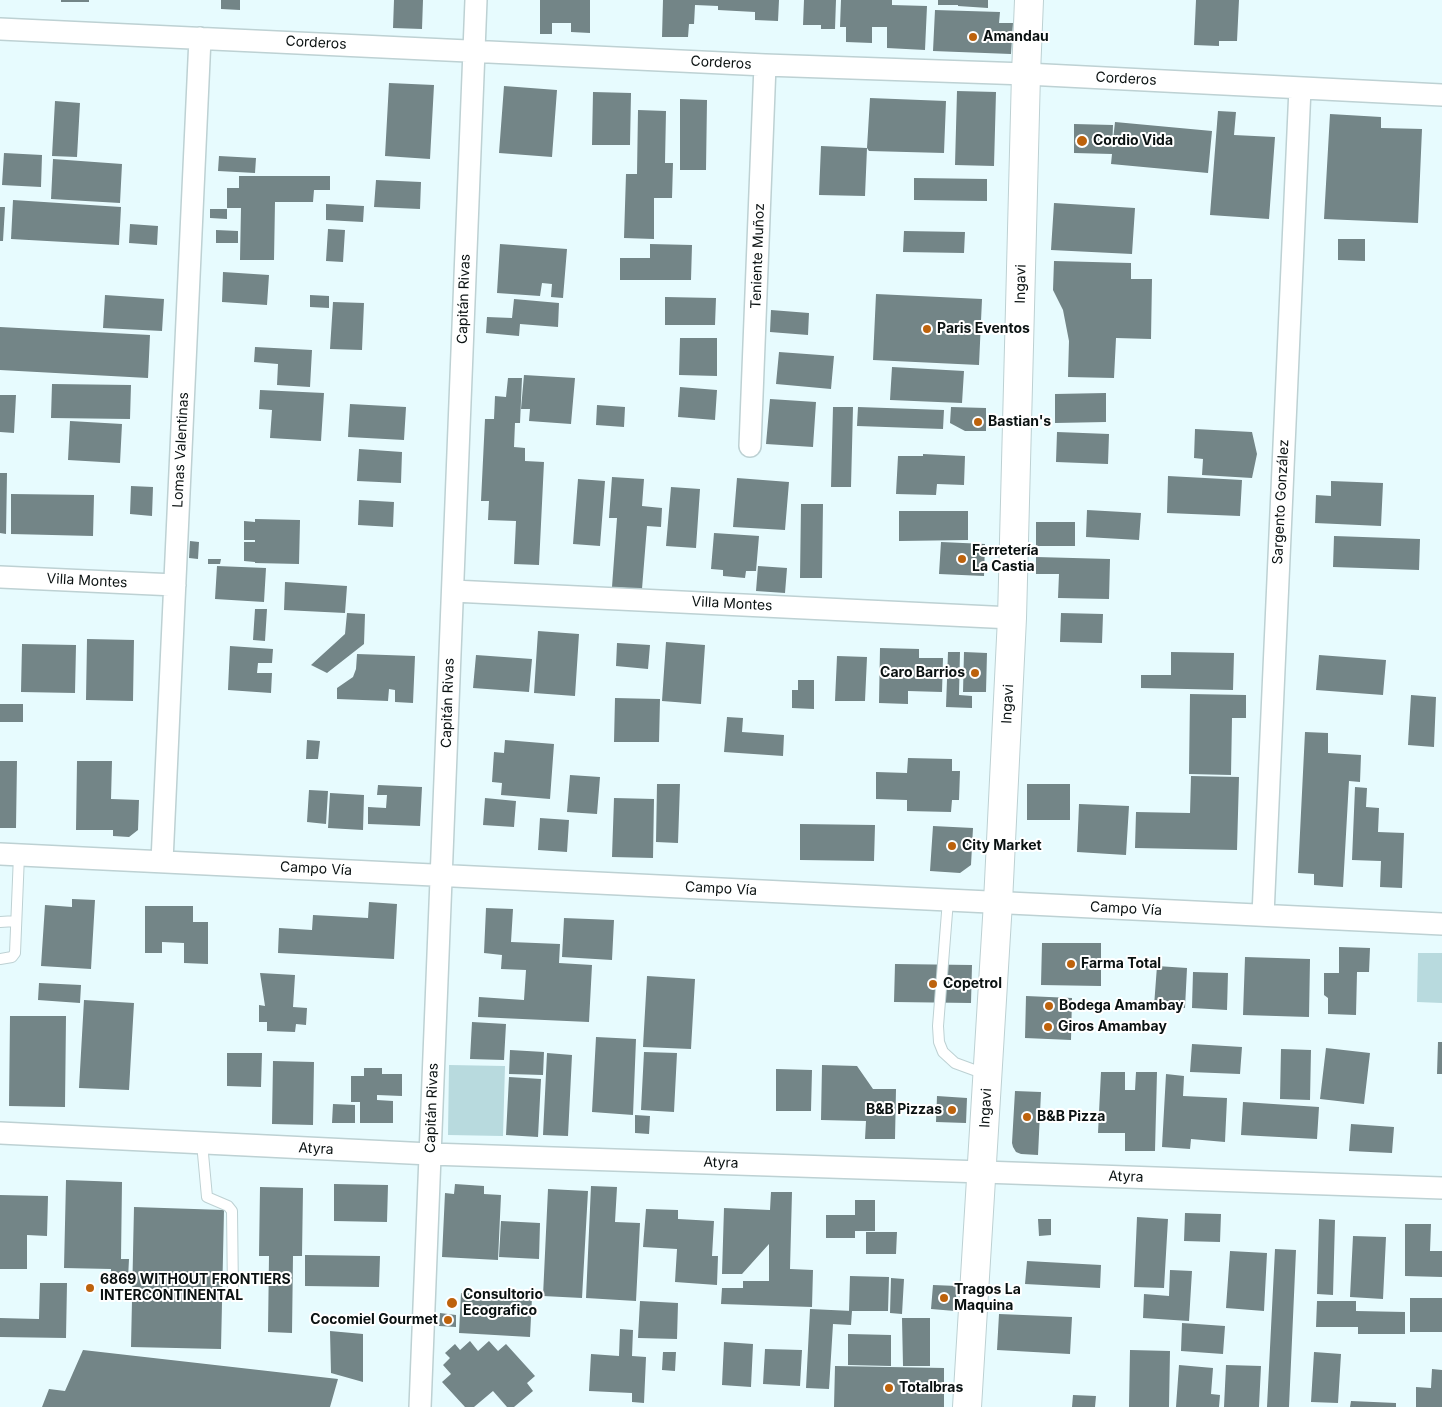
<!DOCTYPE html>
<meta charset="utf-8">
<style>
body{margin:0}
canvas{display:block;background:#e7fbfe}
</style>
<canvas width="1442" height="1407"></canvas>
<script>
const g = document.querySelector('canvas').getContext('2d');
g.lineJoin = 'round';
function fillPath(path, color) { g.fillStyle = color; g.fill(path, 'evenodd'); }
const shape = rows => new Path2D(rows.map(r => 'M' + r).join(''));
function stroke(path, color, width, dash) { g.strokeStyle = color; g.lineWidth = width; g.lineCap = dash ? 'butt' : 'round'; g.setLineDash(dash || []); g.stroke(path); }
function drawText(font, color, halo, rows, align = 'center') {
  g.font = font + ' Inter,sans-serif'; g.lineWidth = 4; g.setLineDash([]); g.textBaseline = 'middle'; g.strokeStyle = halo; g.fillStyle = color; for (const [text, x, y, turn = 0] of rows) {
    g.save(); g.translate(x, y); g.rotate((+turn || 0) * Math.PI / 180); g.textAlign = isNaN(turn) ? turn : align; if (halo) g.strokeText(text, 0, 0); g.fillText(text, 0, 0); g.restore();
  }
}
fillPath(shape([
 [1418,953,1442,953,1442,1003,1417,1002],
 [449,1065,505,1066,503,1136,448,1135]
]), '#b8dade');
fillPath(shape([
 [61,0,89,0,89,2,61,2],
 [221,0,240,0,240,10,221,9],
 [394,0,423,0,422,29,393,28],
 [540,0,590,0,590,33,571,32,571,23,552,23,552,34,540,34],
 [663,0,779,0,778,21,755,20,755,12,718,10,718,6,695,5,694,24,689,24,688,37,662,37],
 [804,0,836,0,835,29,821,29,821,25,803,25],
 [841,0,892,0,892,5,927,6,925,50,887,48,887,27,872,27,872,43,846,42,846,27,840,27],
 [938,0,988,0,988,8,958,6,958,5,938,5],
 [1196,0,1239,0,1237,41,1219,41,1219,46,1194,45],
 [935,10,1000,12,999,23,1013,23,1011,54,933,51],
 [389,83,434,85,430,159,385,156],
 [504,86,557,90,552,157,499,153],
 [957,91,996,92,994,166,955,165],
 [593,92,631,93,630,145,592,145],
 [870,98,946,101,944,153,869,151,867,148],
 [680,99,707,100,706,170,680,170],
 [55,101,80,103,77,157,52,156],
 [638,110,666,111,665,163,673,163,672,198,654,198,654,239,624,238,626,174,637,174],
 [1218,111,1236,112,1234,135,1275,137,1269,219,1210,215],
 [1330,114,1381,117,1381,128,1422,129,1418,223,1324,219],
 [1115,122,1212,131,1208,173,1111,164,1112,154,1074,153,1074,124,1113,125,1112,150],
 [821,146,867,148,865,196,819,195],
 [4,153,42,155,41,187,2,185],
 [219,156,256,158,255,173,218,171],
 [53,159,122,164,120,203,51,199],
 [239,176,330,176,330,190,314,190,313,202,275,202,274,260,240,260,241,208,227,208,227,188,239,188],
 [914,178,987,179,987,201,914,200],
 [376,180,421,182,420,209,374,207],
 [13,200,121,207,119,245,11,239],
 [1054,203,1135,208,1132,254,1051,250],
 [326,204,364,206,363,222,326,220],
 [0,207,5,207,3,241,0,241],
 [210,209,227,209,227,219,210,218],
 [130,224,158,226,157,245,129,243],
 [328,229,345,230,343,262,326,261],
 [216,230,238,231,238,243,216,243],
 [904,231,965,232,964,253,903,252],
 [1338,239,1365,239,1365,261,1338,260],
 [500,244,567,249,563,298,551,297,552,284,542,283,540,296,497,293],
 [650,244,692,245,691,280,620,280,620,258,650,258],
 [1054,261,1131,263,1131,279,1152,279,1151,339,1116,338,1114,378,1068,377,1069,341,1063,310,1053,290],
 [223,272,269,275,267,305,222,302],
 [876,294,982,299,979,365,873,360],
 [105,295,164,299,162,331,103,328],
 [310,295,329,296,329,308,310,307],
 [665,297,716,298,715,325,665,325],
 [514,299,559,303,558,327,520,324,519,336,486,333,487,317,512,318],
 [333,302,364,303,362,350,330,349],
 [771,310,809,313,808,335,770,332],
 [0,327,150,335,148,378,0,370],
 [680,338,717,338,717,376,679,375],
 [255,347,312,350,310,387,277,385,278,364,254,362],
 [779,352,834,356,831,389,776,384],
 [892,367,964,371,962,403,890,400],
 [524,375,575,378,571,424,529,421,530,409,521,409],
 [508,378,522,378,520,423,515,423,514,447,525,448,525,461,544,462,539,565,514,564,516,521,488,520,489,501,481,501,485,419,494,419,495,396,506,397],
 [52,384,131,385,130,419,51,418],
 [680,387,717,390,715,420,678,417],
 [260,390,324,393,321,441,270,438,272,410,259,409],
 [1106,393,1106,422,1055,423,1055,394],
 [0,395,16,395,14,433,0,432],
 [770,399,816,402,813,447,766,444],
 [350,404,406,407,404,440,348,437],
 [597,405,625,407,624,427,596,425],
 [833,407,853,407,851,487,831,487],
 [858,407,944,410,943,429,857,426],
 [951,407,986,408,986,431,965,431,950,423],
 [70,421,122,424,120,463,68,460],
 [1195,429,1252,432,1257,454,1252,478,1202,475,1203,459,1194,458],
 [1057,432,1109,434,1108,464,1056,462],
 [359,449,402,452,401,483,357,481],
 [923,454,965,456,964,485,937,484,936,495,896,494,898,456,923,456],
 [0,473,7,473,6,534,0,533],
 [1168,476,1242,480,1240,516,1167,513],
 [612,477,644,479,642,506,662,508,661,527,647,526,642,589,612,587,617,518,609,518],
 [737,478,789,482,785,530,733,527],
 [578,479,605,481,600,546,573,544],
 [1331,481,1383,483,1381,526,1315,523,1316,495,1331,496],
 [131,486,153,487,152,516,130,514],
 [671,487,700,489,696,548,666,546],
 [11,494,94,495,93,536,11,534],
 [359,500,394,502,393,527,358,525],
 [801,504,823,504,822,578,800,578],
 [1087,510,1141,513,1139,540,1086,537],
 [899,511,968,511,968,540,899,541],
 [255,519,300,520,299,564,255,563,255,562,244,561,244,542,255,542,255,540,244,540,244,521,255,522],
 [1036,522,1075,522,1075,546,1036,546],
 [714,533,759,536,756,571,746,571,745,578,723,576,723,570,711,569],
 [1334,536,1420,539,1419,570,1333,567],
 [190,541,199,542,198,559,189,558],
 [941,542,985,544,984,576,939,574],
 [1036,557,1110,559,1109,599,1058,598,1059,574,1036,574],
 [208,559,221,559,220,564,208,564],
 [217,566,266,568,264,602,215,599],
 [758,566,787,568,785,593,756,591],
 [285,582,347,586,345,613,284,610],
 [255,609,267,609,265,641,253,640],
 [347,613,365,614,364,644,327,673,311,665,345,634],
 [1061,613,1103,614,1102,643,1060,642],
 [538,631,579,634,575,696,534,693],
 [87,639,134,640,133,701,86,700],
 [666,642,705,645,701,704,662,701],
 [617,643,650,645,648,669,616,666],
 [22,644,76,645,75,693,21,692],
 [230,646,273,649,272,663,258,663,257,673,272,673,271,693,228,690],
 [880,648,919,649,919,658,943,658,942,692,908,691,908,704,879,703],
 [948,652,960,652,959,695,972,696,972,708,946,707],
 [964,652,987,653,986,692,963,692],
 [1171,652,1234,653,1233,690,1141,688,1141,675,1171,675],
 [357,654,415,656,413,703,395,702,395,690,389,689,388,701,337,699,337,688,353,677,356,669],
 [476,655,532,659,529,692,473,688],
 [1319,655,1386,660,1383,695,1316,690],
 [837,656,867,657,865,701,835,701],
 [798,680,814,680,814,709,792,708,792,690,798,690],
 [1190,694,1246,695,1246,718,1232,718,1231,775,1189,774],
 [1411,695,1436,697,1434,747,1408,745],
 [615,698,660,699,659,742,614,742],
 [0,704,23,704,23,722,0,722],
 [727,717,743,718,742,732,784,735,783,756,724,752],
 [1305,732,1328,733,1328,753,1361,755,1360,782,1349,781,1343,887,1314,885,1314,874,1298,873],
 [307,740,320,741,318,759,306,759],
 [505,740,554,744,550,799,501,795,502,783,492,782,494,752,504,753],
 [908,758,952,759,952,771,960,771,959,800,952,800,951,812,907,811,907,800,876,799,876,772,907,773],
 [0,761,17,761,16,828,0,828],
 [77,761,112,761,111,799,139,800,138,830,129,837,113,836,113,830,76,830],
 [570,775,600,777,597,814,567,812],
 [1191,776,1239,777,1237,850,1135,848,1136,812,1190,813],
 [657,784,680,784,678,843,656,842],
 [1027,784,1070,784,1070,820,1027,820],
 [378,785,422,787,420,826,368,824,368,807,386,808,387,795,377,795],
 [1355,787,1367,788,1366,807,1379,808,1378,832,1404,833,1402,888,1380,887,1381,861,1352,860],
 [309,790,328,791,326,824,307,822],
 [330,793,364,795,363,830,328,828],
 [485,798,516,801,514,827,483,825],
 [614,798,654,799,653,858,612,857],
 [1079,804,1129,806,1126,855,1077,852],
 [540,818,569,820,567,852,538,850],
 [800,824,875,825,874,861,800,860],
 [933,826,973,828,971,865,960,873,930,871],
 [72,899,95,900,91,969,41,966,45,905,72,907],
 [369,902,397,904,394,959,278,953,279,928,312,930,313,915,368,918],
 [145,906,193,906,193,922,208,922,208,964,184,963,184,943,162,942,162,953,145,953],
 [486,908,513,909,511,942,560,944,559,963,592,965,589,1022,478,1017,479,997,524,1000,526,970,501,969,502,955,484,953],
 [564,918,614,920,612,960,562,957],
 [1042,943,1101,943,1101,986,1041,985],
 [1339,947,1370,948,1369,972,1357,972,1356,1015,1328,1014,1328,998,1324,995,1324,973,1339,973],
 [1245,957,1310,959,1309,1017,1243,1015],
 [895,964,972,965,971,1003,894,1002],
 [1157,966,1187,968,1185,1008,1154,1006],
 [1193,972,1228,973,1227,1010,1192,1008],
 [260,973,295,975,293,1007,307,1008,306,1025,296,1024,295,1032,267,1031,267,1022,259,1022,259,1005,265,1006],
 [647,976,695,979,691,1049,643,1047],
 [39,983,81,985,80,1003,38,1000],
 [1026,996,1072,998,1071,1040,1025,1038],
 [84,1000,134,1003,129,1090,79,1088],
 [10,1016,66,1016,65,1107,9,1106],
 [472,1022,506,1024,504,1060,470,1059],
 [596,1037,636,1039,633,1115,592,1112],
 [1438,1042,1442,1042,1442,1074,1437,1074],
 [1192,1044,1242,1047,1240,1074,1190,1072],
 [1326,1048,1370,1053,1364,1104,1320,1099],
 [1281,1049,1311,1050,1310,1100,1280,1099],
 [510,1050,544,1052,543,1075,509,1074],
 [644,1052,677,1053,674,1112,641,1110],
 [227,1053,262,1053,261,1087,227,1086],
 [547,1053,572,1055,568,1136,543,1135],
 [273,1061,314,1062,313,1125,272,1124],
 [822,1065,857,1066,873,1089,896,1089,895,1139,865,1139,866,1121,821,1120],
 [364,1068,382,1068,382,1074,402,1074,402,1096,377,1095,377,1100,393,1101,393,1123,360,1123,360,1102,351,1102,351,1076,364,1076],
 [776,1069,812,1070,811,1111,776,1111],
 [1101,1072,1125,1072,1125,1090,1135,1090,1136,1072,1157,1072,1155,1151,1125,1151,1125,1133,1098,1133],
 [1166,1074,1184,1076,1183,1096,1227,1098,1225,1142,1191,1139,1190,1149,1162,1147],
 [509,1077,541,1079,538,1137,506,1135],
 [1015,1091,1041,1092,1038,1155,1021,1154,1016,1152,1013,1147,1012,1143],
 [937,1096,967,1098,966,1123,936,1122],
 [1243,1102,1319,1107,1317,1139,1241,1135],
 [333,1104,355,1105,355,1123,332,1123],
 [635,1115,650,1116,649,1134,635,1133],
 [1351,1124,1394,1127,1392,1153,1349,1151],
 [66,1180,122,1182,121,1259,129,1259,128,1279,111,1278,111,1269,64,1268],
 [334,1184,388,1185,387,1222,334,1221],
 [455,1184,484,1186,484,1194,501,1195,498,1260,442,1257,445,1193,454,1194],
 [591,1186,617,1187,615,1222,640,1223,636,1301,586,1298],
 [260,1187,303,1188,302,1256,293,1256,292,1333,268,1332,269,1256,259,1256],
 [548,1189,588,1191,582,1298,543,1296],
 [771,1192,792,1192,790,1269,813,1270,812,1307,721,1304,722,1288,743,1288,743,1281,769,1281,769,1244,742,1274,722,1274,724,1208,770,1210],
 [0,1195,48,1196,47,1236,27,1235,27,1269,0,1269],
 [855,1200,875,1200,875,1231,855,1231,855,1238,826,1238,826,1215,855,1215],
 [134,1207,224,1210,221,1349,131,1347],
 [646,1209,678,1210,678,1219,714,1221,712,1256,718,1256,717,1285,675,1282,677,1249,643,1247],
 [1185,1213,1221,1214,1220,1242,1184,1241],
 [1137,1217,1168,1219,1164,1288,1134,1287],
 [1038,1219,1051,1219,1051,1235,1039,1236],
 [1319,1219,1335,1220,1333,1295,1317,1294],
 [501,1221,540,1223,539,1259,499,1257],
 [1405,1224,1431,1224,1430,1251,1442,1251,1442,1277,1405,1276],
 [866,1232,897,1232,896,1254,866,1254],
 [1353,1236,1386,1237,1383,1299,1350,1297],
 [1275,1249,1296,1250,1289,1407,1267,1407],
 [1230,1251,1267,1253,1264,1311,1226,1308],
 [305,1255,380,1256,379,1287,305,1286],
 [1027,1261,1101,1265,1100,1288,1025,1284],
 [1170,1270,1192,1271,1189,1321,1143,1318,1144,1294,1169,1296],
 [850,1276,889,1277,888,1311,849,1311],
 [891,1278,904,1279,902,1314,890,1313],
 [40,1283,67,1283,66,1338,0,1337,0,1318,39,1319],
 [933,1285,957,1286,955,1311,931,1309],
 [461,1293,532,1297,530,1337,459,1333],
 [1410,1298,1442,1298,1442,1332,1410,1332],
 [640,1301,678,1303,677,1339,638,1338],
 [1317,1301,1356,1301,1356,1311,1405,1312,1405,1334,1358,1334,1358,1327,1316,1327],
 [810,1309,852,1311,851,1325,833,1324,829,1389,806,1388],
 [440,1313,456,1315,456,1327,439,1326],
 [999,1314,1072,1317,1070,1354,997,1350],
 [902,1318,930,1318,930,1366,903,1366],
 [1182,1323,1225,1326,1223,1354,1181,1351],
 [620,1329,633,1330,632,1356,646,1357,644,1403,632,1402,632,1393,589,1391,591,1354,619,1356],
 [330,1331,363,1334,363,1382,331,1373],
 [848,1334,891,1335,891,1366,848,1365],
 [470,1341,478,1351,489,1341,498,1351,506,1344,535,1376,527,1383,533,1391,514,1407,507,1407,493,1391,474,1407,465,1407,442,1382,451,1374,443,1365,450,1358,445,1353,455,1344,460,1350],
 [724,1342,753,1344,751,1387,722,1385],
 [765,1349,802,1350,800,1386,763,1384],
 [83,1350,338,1379,330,1407,42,1407,49,1389,65,1391],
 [1130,1350,1170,1351,1169,1407,1129,1407],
 [663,1352,676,1352,675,1371,662,1370],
 [1314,1352,1341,1354,1338,1403,1311,1402],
 [1179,1365,1213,1368,1211,1394,1220,1395,1219,1407,1176,1407],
 [1226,1365,1261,1366,1259,1407,1224,1407],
 [835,1366,944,1368,944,1407,834,1407],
 [1432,1369,1442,1370,1442,1407,1416,1407,1416,1387,1431,1388],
 [1073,1395,1096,1396,1095,1407,1072,1407],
 [1351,1401,1396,1403,1396,1407,1350,1407]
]), '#738587');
const lane = shape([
 [948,900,938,1026,939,1042,943,1052,955,1063,985,1074],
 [0,922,16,921],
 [0,959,12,957,15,953,19,855],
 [202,1143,207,1197,228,1206,232,1211,233,1294]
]);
const street = shape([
 [0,29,765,65,1026,74,1442,95],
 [750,446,765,65],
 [0,577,175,585],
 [453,591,1012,618],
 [0,854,1442,924],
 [162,861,200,38],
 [1263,915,1300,88],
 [0,1133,430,1154,983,1172,1442,1188],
 [420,1407,476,0]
]);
const secondary = shape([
 [967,1407,998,902,1012,618,1026,74,1029,0]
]);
stroke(lane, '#bdd1d3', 12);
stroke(street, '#bdd1d3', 24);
stroke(secondary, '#bdd1d3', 30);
stroke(lane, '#fff', 10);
stroke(street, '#fff', 21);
stroke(secondary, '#fff', 28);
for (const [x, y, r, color] of [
 [973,37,5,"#bd620c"],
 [1082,141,6,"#bd620c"],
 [927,329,5,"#bd620c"],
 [978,422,5,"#bd620c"],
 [962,559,5,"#bd620c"],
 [975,673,5,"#bd620c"],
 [952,846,5,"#bd620c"],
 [1071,964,5,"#bd620c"],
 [933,984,5,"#bd620c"],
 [1049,1006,5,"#bd620c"],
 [1048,1027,5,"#bd620c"],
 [952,1110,5,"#bd620c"],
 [1027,1117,5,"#bd620c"],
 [90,1288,5,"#bd620c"],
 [944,1298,5,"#bd620c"],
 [452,1303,6,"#bd620c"],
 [448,1320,5,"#bd620c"],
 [889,1388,5,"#bd620c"]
]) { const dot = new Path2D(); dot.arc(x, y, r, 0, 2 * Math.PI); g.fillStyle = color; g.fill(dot); stroke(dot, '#fff', 2); }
drawText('bold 14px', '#0a1111', '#fff', [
 ["Amandau",983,37],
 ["Cordio Vida",1093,141],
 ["Paris Eventos",937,329],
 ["Bastian's",988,422],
 ["Ferretería",972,551],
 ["La Castia",972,567],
 ["Caro Barrios",965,673,"right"],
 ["City Market",962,846],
 ["Farma Total",1081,964],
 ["Copetrol",943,984],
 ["Bodega Amambay",1059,1006],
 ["Giros Amambay",1058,1027],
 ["B&B Pizzas",942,1110,"right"],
 ["B&B Pizza",1037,1117],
 ["6869 WITHOUT FRONTIERS",100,1280],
 ["INTERCONTINENTAL",100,1296],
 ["Tragos La",954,1290],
 ["Maquina",954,1306],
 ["Consultorio",463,1295],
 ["Ecografico",463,1311],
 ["Cocomiel Gourmet",438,1320,"right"],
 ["Totalbras",899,1388]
], 'left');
drawText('14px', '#0a1111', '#fff', [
 ["Corderos",316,43,3],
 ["Corderos",721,63,3],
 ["Corderos",1126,79,3],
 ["Teniente Muñoz",758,256,-88],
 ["Ingavi",1021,284,-89],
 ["Capitán Rivas",464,299,-88],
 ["Lomas Valentinas",181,450,-87],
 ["Sargento González",1281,502,-87],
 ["Villa Montes",87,581,3],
 ["Villa Montes",732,604,3],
 ["Capitán Rivas",448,703,-88],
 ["Ingavi",1008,704,-87],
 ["Campo Vía",316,869,3],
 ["Campo Vía",721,889,3],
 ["Campo Vía",1126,909,3],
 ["Capitán Rivas",432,1108,-88],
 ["Ingavi",986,1108,-87],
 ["Atyra",316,1149,3],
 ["Atyra",721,1163,2],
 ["Atyra",1126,1177,2]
]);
</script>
